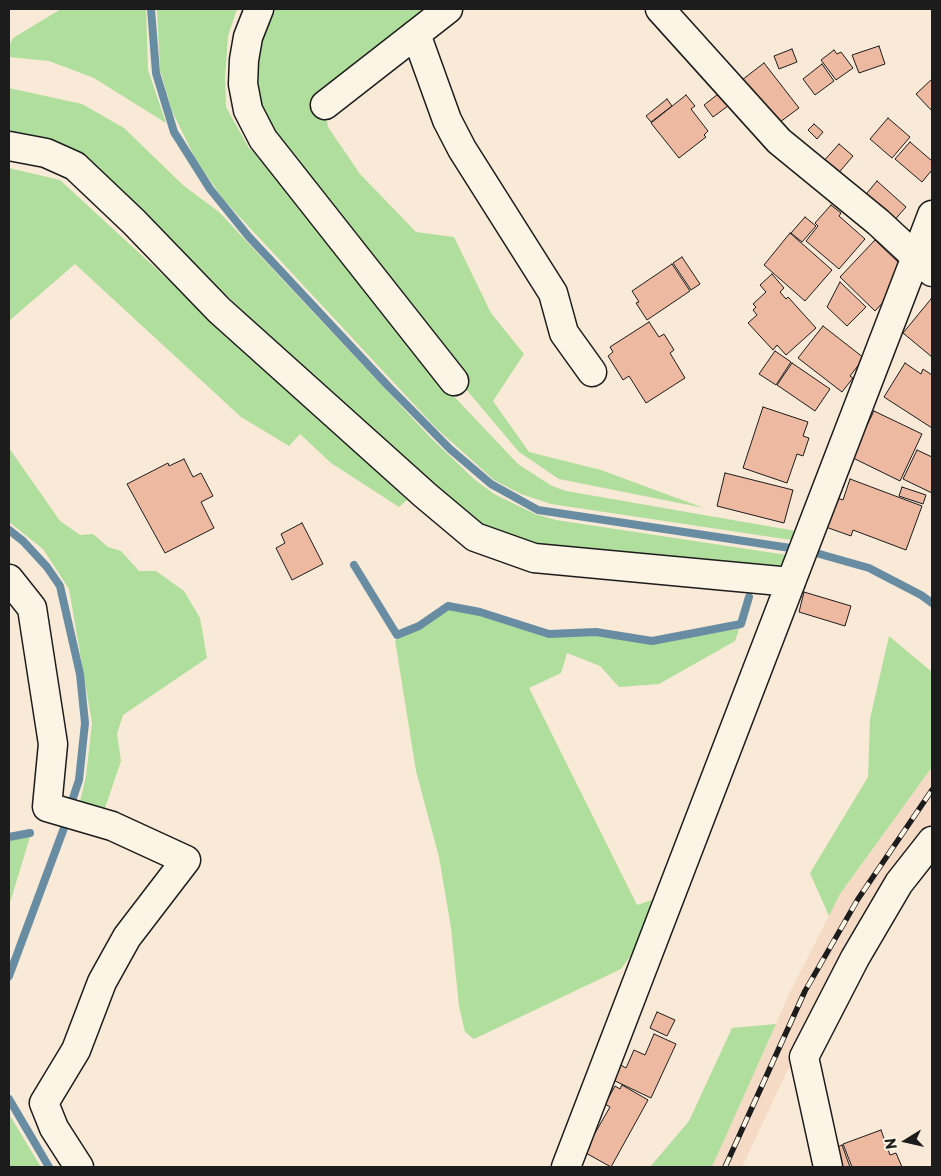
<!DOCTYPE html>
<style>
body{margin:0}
#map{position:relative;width:941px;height:1176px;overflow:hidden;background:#f9e9d7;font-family:"Playpen Sans",sans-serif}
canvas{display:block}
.frame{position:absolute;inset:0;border:10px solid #1c1c1c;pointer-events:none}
.north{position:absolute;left:881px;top:1116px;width:50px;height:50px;-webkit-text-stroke:4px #fcf5e5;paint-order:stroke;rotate:260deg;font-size:14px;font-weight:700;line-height:20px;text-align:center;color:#1c1c1c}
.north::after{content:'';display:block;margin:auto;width:18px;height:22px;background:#1c1c1c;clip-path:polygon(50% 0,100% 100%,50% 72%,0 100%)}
</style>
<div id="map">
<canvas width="941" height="1176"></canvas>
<div class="frame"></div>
<div class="north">N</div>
</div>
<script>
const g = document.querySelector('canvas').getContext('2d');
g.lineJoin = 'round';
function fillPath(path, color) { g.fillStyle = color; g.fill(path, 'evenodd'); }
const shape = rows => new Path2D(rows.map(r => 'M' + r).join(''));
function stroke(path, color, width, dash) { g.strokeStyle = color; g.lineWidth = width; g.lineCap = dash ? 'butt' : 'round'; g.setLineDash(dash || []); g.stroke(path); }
fillPath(shape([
 [932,767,932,824,885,882,844,950,742,1167,712,1167,790,992,840,894]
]), '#f5dbc6');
fillPath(shape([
 [61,9,146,9,148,70,166,123,94,78,49,61,9,57,9,46,13,38],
 [157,9,237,9,228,36,225,79,226,107,249,148,266,163,446,388,518,464,552,486,566,491,796,531,791,540,551,504,521,494,494,480,436,428,223,199,196,160,172,111,160,70],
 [271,9,434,9,325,109,328,127,360,174,416,232,454,237,491,313,524,354,493,401,529,452,601,470,704,508,559,479,519,452,459,381,258,111,250,75],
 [9,88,82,104,124,128,184,186,219,212,431,438,474,479,494,494,535,514,556,520,787,555,781,567,671,562,535,545,491,531,428,487,141,214,9,138],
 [9,168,60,180,407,500,399,507,331,463,300,434,289,446,241,417,75,264,9,321],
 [9,448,60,521,80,535,93,534,108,547,121,551,139,571,156,571,184,591,200,618,207,658,123,715,117,734,121,761,105,808,96,810,79,806,86,776,92,723,69,589,43,549,9,522],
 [449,609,479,615,548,636,595,635,652,643,739,629,735,641,659,684,619,687,600,666,567,653,561,673,529,688,637,905,655,899,636,948,621,969,474,1039,465,1032,459,1006,451,928,439,857,416,771,395,640,420,629],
 [889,636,932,672,932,767,840,894,829,916,810,873,868,777,870,719],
 [30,837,9,906,9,840],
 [776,1024,712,1167,650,1167,689,1121,732,1028],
 [9,1114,41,1167,9,1167]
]), '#b0de9d');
stroke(shape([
 [151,9,156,73,174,132,210,189,249,237,389,387,450,449,491,484,538,510,797,549],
 [9,530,23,541,47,567,60,586,80,674,85,723,79,780,71,804],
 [809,551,869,568,921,595,932,603],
 [354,565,397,635,419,626,448,606,480,612,549,634,596,632,652,641,741,624,749,597],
 [9,837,30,833],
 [9,976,64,828],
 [9,1099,49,1167]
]), '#688da2', 8);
const building = shape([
 [879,46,885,64,859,73,852,55,879,46],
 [792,49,797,62,779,69,774,56,792,49],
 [834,50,837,54,841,52,853,68,836,80,821,60,834,50],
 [764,63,799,108,776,125,738,83,764,63],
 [822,64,834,81,815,95,803,79,822,64],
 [932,79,932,111,916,94,932,79],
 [722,91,732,103,713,117,704,105,722,91],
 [686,95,695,106,691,109,708,131,704,135,706,137,679,158,651,123,686,95],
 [667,99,672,106,651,122,646,116,667,99],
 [888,118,910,137,892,158,870,139,888,118],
 [814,124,823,132,817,139,808,130,814,124],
 [910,142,932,161,932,170,922,182,895,159,910,142],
 [839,144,853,156,836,176,821,164,839,144],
 [877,181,906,207,891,224,862,199,877,181],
 [831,205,841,213,839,216,865,239,839,269,806,241,818,226,815,223,831,205],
 [805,217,816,226,802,242,791,233,805,217],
 [790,233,832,270,805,301,764,265,790,233],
 [875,240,900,264,887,298,875,311,840,277,875,240],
 [682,257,700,284,691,290,673,263,682,257],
 [672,264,690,291,647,320,636,303,639,302,632,291,672,264],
 [772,274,784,288,780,292,786,299,788,297,816,328,786,355,777,345,773,350,748,323,757,315,753,310,756,307,753,304,766,292,760,285,772,274],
 [840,282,866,307,847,326,827,307,840,282],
 [931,299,932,300,932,357,903,333,931,299],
 [649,322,659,337,664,334,674,350,670,353,685,378,646,403,629,376,623,380,608,356,613,352,610,347,649,322],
 [823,326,864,358,850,376,853,378,842,392,798,358,823,326],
 [775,351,791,362,776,385,759,374,775,351],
 [792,363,830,389,815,411,777,385,792,363],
 [905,363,921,374,923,369,932,375,932,428,884,397,905,363],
 [763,407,808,422,803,436,809,438,803,456,797,454,787,483,743,468,763,407],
 [874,411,922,434,900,481,851,457,874,411],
 [917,450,932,457,932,493,903,479,917,450],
 [184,459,193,477,201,473,213,496,201,502,214,528,165,553,127,484,168,463,169,466,184,459],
 [725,473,793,490,784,523,717,506,725,473],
 [850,479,922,506,906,550,853,530,851,536,823,526,834,497,843,500,850,479],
 [902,487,926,495,923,504,899,496,902,487],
 [302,523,323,564,292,580,276,548,285,543,281,534,302,523],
 [804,592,851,606,845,626,799,612,804,592],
 [657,1012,675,1020,667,1036,650,1028,657,1012],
 [654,1034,676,1044,651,1098,613,1080,619,1064,626,1068,634,1050,645,1055,654,1034],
 [622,1085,648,1100,611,1167,584,1152,610,1107,605,1104,615,1086,620,1089,622,1085],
 [881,1130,890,1155,896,1153,902,1167,852,1167,843,1144,881,1130],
 [842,1145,850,1167,839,1167,832,1149,842,1145]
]);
fillPath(building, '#edb9a0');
stroke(building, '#1c1c1c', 1);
const minor = shape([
 [259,9,248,37,244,60,243,84,248,110,263,139,454,381],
 [660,9,779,141,878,222,932,272],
 [416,34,447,120,462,149,553,293,564,333,592,372],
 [325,105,448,9],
 [9,146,46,153,75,166,134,222,219,310,425,495,475,537,534,558,791,582],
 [9,579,32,608,53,744,47,807,112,826,186,860,127,937,102,982,76,1050,44,1103,54,1128,79,1167],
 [566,1167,932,215],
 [828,1167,804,1057,855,958,899,883,932,841]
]);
stroke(minor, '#1c1c1c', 31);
stroke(minor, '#fcf5e5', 28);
const rail = shape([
 [725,1167,805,991,858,899,932,790]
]);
stroke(rail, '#1c1c1c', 5.5);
stroke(rail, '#fcf5e5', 4, [11]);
</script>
